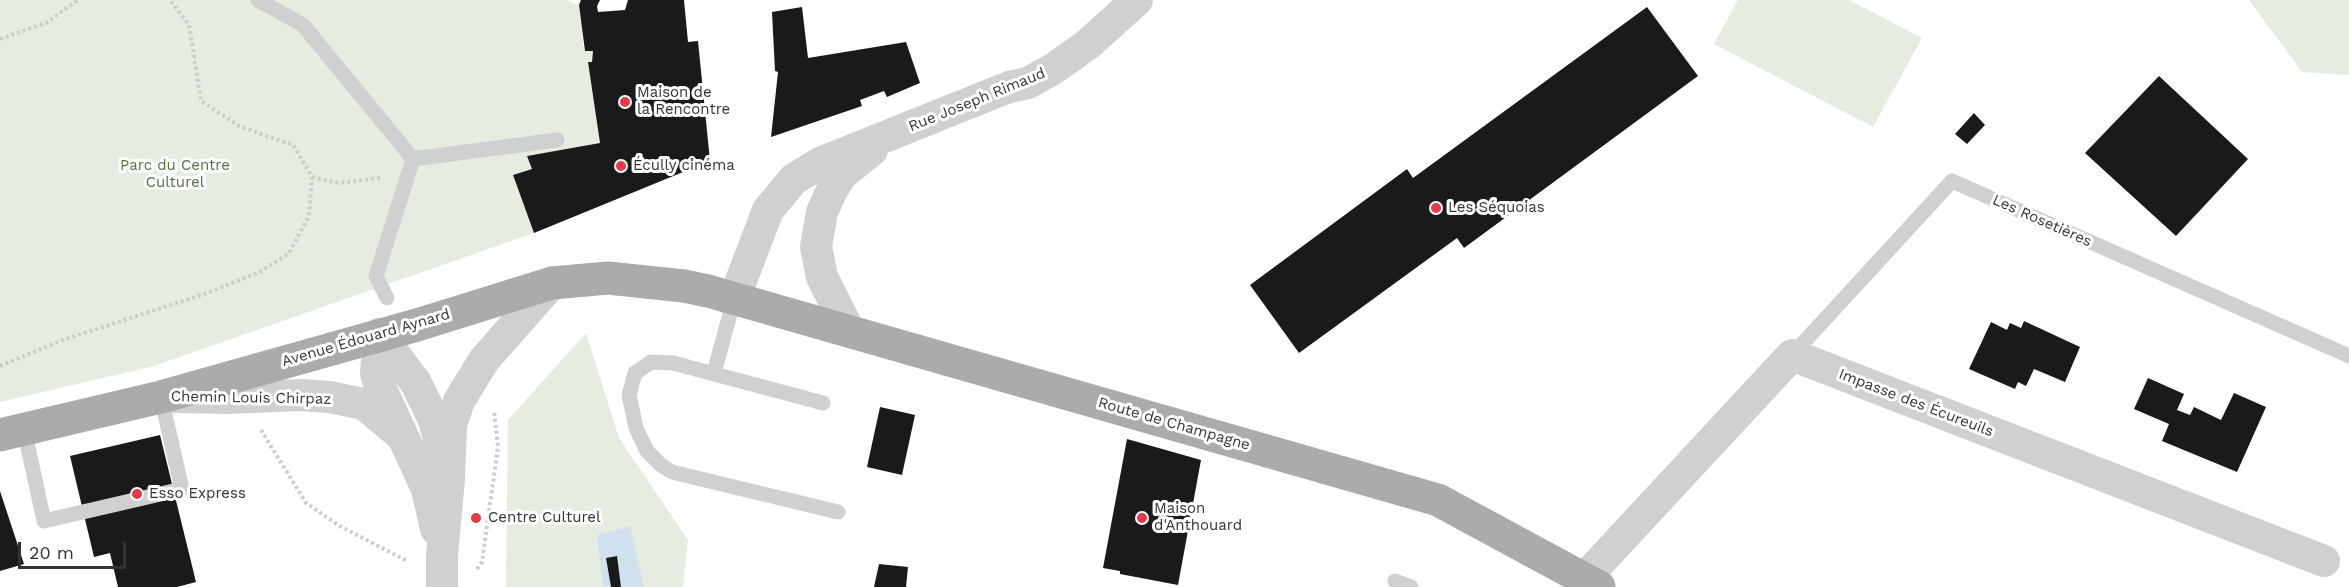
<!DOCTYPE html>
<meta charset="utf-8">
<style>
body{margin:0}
#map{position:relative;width:2349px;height:587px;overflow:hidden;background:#fff;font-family:"Work Sans",sans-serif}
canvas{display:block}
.scale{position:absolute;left:18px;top:542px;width:108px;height:27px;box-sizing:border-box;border:3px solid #333;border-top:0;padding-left:8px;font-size:18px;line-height:21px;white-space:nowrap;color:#333;-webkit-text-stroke:4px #fff;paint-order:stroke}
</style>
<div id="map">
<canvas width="2349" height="587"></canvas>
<div class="scale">20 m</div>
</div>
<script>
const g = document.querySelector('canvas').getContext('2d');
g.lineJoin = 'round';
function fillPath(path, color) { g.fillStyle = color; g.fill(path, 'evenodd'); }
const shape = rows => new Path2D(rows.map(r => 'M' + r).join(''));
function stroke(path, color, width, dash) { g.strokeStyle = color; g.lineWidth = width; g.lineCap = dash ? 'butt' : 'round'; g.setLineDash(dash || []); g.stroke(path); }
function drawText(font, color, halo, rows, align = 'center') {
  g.font = font + ' "Work Sans",sans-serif'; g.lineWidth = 6; g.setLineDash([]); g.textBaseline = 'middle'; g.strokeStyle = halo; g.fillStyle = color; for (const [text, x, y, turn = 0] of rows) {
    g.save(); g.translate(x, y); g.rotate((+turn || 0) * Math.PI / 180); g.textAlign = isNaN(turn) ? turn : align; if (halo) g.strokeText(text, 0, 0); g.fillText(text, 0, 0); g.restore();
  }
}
fillPath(shape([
 [0,0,566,0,579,5,584,51,593,51,592,62,588,62,600,143,527,156,532,169,513,175,534,233,154,366,0,402],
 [1738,0,1849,0,1922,38,1873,127,1714,44],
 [2249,0,2349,0,2349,75,2302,72],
 [586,333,619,438,688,540,683,587,506,587,508,420]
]), '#e6ecdf');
fillPath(shape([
 [630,526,644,587,621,587,616,556,607,558,611,587,603,587,597,535]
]), '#cfe2ee');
fillPath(shape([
 [581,0,600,0,597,6,598,12,625,10,628,0,684,0,688,42,698,41,710,161,534,233,513,175,532,169,527,156,600,143,588,62,592,62,593,51,585,51,579,5],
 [802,7,808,58,906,42,920,83,887,97,884,91,860,100,862,106,771,137,778,72,775,71,772,12],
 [1647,7,1698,76,1464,248,1457,238,1299,353,1250,285,1407,169,1413,178],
 [2159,76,2248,159,2176,236,2085,153],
 [1974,113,1985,125,1967,144,1955,134],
 [2024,321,2080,347,2065,382,2034,369,2026,386,2018,382,2015,389,1969,369,1991,322,2007,330,2010,323,2021,328],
 [2148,378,2184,394,2177,410,2190,415,2194,407,2221,420,2234,393,2266,407,2237,472,2162,441,2169,424,2134,409],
 [880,407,915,415,902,475,867,467],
 [160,435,196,582,177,587,118,587,110,553,94,557,70,456],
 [1127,439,1201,460,1178,585,1120,574,1120,571,1103,568],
 [0,491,24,564,0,571],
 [617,556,621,587,611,587,606,558],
 [879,564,908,567,906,587,874,587]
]), '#1a1a1a');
stroke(shape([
 [0,39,46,23,78,0],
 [312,177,338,183,380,178],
 [0,366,60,341,207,293,260,272,289,253,309,216,312,177,293,145,239,126,201,101,189,25,170,0],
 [261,430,306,503,338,525,407,561],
 [477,569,482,562,498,447,494,411]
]), '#cdcdcd', 4, [3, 3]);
stroke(shape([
 [258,0,303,25,413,159,376,276,387,298],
 [413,159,557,140],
 [1792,355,1952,181,2349,356],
 [714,373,734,299],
 [823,403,673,363,651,362,635,373,629,395,636,428,647,451,661,465,672,472,838,512],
 [24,429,44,521,182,489,161,397],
 [1395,581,1411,587]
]), '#d0d0d0', 15);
stroke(shape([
 [734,299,768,210,794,179,822,162,1009,87,1028,83,1053,69,1087,45,1137,0],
 [848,329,822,277,816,247,822,212,831,192,841,175,872,150],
 [379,334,376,374,381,389,427,489,436,529],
 [379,334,416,383,434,420,443,455],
 [174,397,228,398,301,395,329,397,364,404,401,435],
 [1584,579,1792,355,2324,561],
 [442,587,442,556,449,479,451,425,459,401,484,360,552,283]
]), '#d0d0d0', 32);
stroke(shape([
 [0,435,161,397,417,325,552,283,608,278,684,286,708,291,1438,500,1599,587]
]), '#ababab', 33);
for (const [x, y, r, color] of [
 [625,102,6,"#e63946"],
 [621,166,6,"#e63946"],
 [1436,208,6,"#e63946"],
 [137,494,6,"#e63946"],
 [476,518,6,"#e63946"],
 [1142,518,6,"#e63946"]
]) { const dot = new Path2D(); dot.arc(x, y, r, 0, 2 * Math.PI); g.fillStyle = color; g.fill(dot); stroke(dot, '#fff', 2); }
drawText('15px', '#333', '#fff', [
 ["Maison de",637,93],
 ["la Rencontre",637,110],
 ["Écully cinéma",633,166],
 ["Les Séquoias",1448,208],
 ["Esso Express",149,494],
 ["Maison",1154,509],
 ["d'Anthouard",1154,526],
 ["Centre Culturel",488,518]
], 'left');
drawText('15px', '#333', '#fff', [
 ["Rue Joseph Rimaud",977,100,-22],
 ["Les Rosetières",2042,221,24],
 ["Avenue Édouard Aynard",366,338,-16],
 ["Chemin Louis Chirpaz",251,398,1],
 ["Impasse des Écureuils",1916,403,21],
 ["Route de Champagne",1174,424,16]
]);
drawText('15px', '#56703f', '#fff', [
 ["Parc du Centre",175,166],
 ["Culturel",175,183]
]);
</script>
